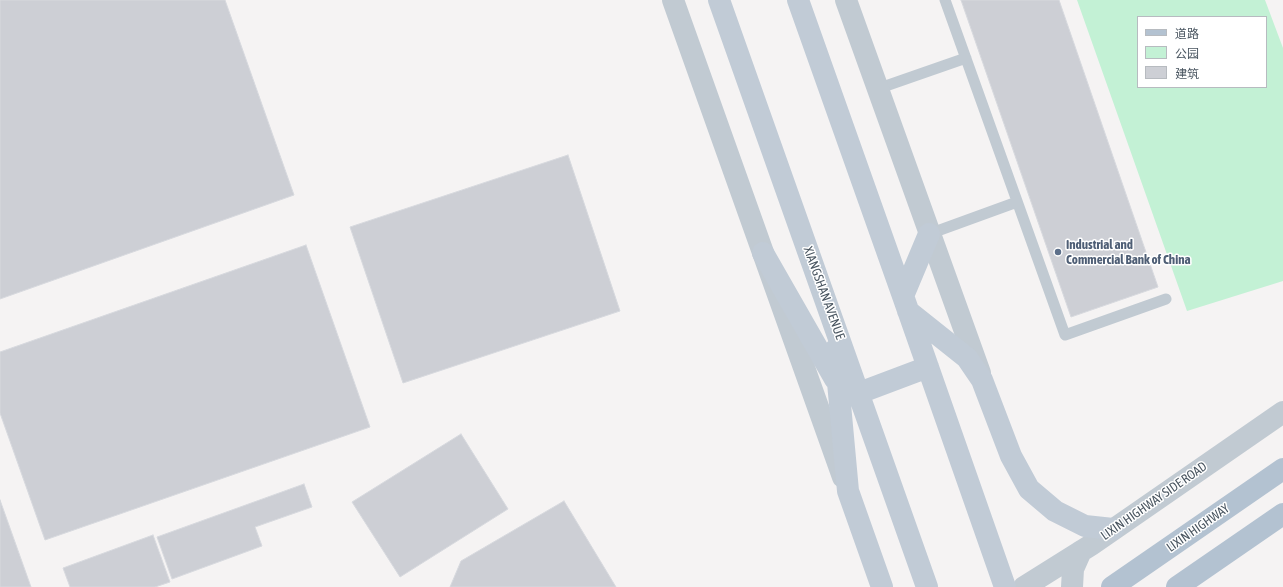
<!DOCTYPE html>
<meta charset="utf-8">
<style>
body{margin:0}
#map{position:relative;width:1283px;height:587px;overflow:hidden;background:#f5f3f3;font-family:"Asap Condensed","Noto Sans SC",sans-serif}
canvas{display:block}
.legend{position:absolute;left:1137px;top:16px;width:130px;height:72px;box-sizing:border-box;background:#fff;border:1px solid #b7bbc0;margin:0;padding:5px 7px;list-style:none;font-size:12px;color:#4a5661}
.legend li{display:flex;align-items:center;gap:8px;height:20px}
.legend b{width:20px;border:1px solid #b7bbc0}
</style>
<div id="map">
<canvas width="1283" height="587"></canvas>
<ul class="legend">
<li><b style="height:5px;background:#b3c2d1"></b>道路</li>
<li><b style="height:11px;background:#c3f1d5"></b>公园</li>
<li><b style="height:11px;background:#cdcfd5"></b>建筑</li>
</ul>
</div>
<script>
const g = document.querySelector('canvas').getContext('2d');
g.lineJoin = 'round';
function fillPath(path, color) { g.fillStyle = color; g.fill(path, 'evenodd'); }
const shape = rows => new Path2D(rows.map(r => 'M' + r).join(''));
function stroke(path, color, width, dash) { g.strokeStyle = color; g.lineWidth = width; g.lineCap = dash ? 'butt' : 'round'; g.setLineDash(dash || []); g.stroke(path); }
function drawText(font, color, halo, rows, align = 'center') {
  g.font = font + ' "Asap Condensed",sans-serif'; g.lineWidth = 3; g.setLineDash([]); g.textBaseline = 'middle'; g.strokeStyle = halo; g.fillStyle = color; for (const [text, x, y, turn = 0] of rows) {
    g.save(); g.translate(x, y); g.rotate((+turn || 0) * Math.PI / 180); g.textAlign = isNaN(turn) ? turn : align; if (halo) g.strokeText(text, 0, 0); g.fillText(text, 0, 0); g.restore();
  }
}
fillPath(shape([
 [1077,0,1265,0,1283,48,1283,281,1187,311],
 [1138,17,1266,17,1266,87,1138,87]
]), '#c3f1d5');
const building = shape([
 [0,0,225,0,294,195,0,299,0,0],
 [961,0,1059,0,1158,287,1071,317,961,0],
 [568,155,620,311,403,383,350,227,568,155],
 [306,245,370,427,45,540,0,413,0,352,306,245],
 [461,434,508,509,400,577,352,502,461,434],
 [304,484,312,507,255,527,262,546,172,579,157,537,304,484],
 [0,500,31,587,0,587,0,500],
 [564,501,616,587,450,587,461,561,564,501],
 [153,535,170,582,155,587,70,587,63,568,153,535]
]);
fillPath(building, '#cdcfd5');
stroke(building, '#d7d9de', 1);
stroke(shape([
 [945,0,1065,335,1166,299],
 [877,89,966,58],
 [929,234,1017,202]
]), '#c1cad2', 11);
stroke(shape([
 [673,0,843,477],
 [846,0,980,373],
 [1024,587,1091,545,1283,412],
 [1072,587,1073,569,1081,551]
]), '#c1cad2', 22);
stroke(shape([
 [719,0,927,587],
 [798,0,903,296,1005,587],
 [763,253,835,379],
 [903,296,929,234],
 [908,311,967,358,982,380,1011,456,1029,489,1055,511,1085,526,1113,529],
 [835,350,848,491,882,587],
 [859,393,928,367]
]), '#c1cbd6', 22);
stroke(shape([
 [1112,587,1283,469],
 [1177,587,1283,514]
]), '#b3c2d1', 22);
for (const [x, y, r, color] of [
 [1058,252,4,"#5c6f8a"]
]) { const dot = new Path2D(); dot.arc(x, y, r, 0, 2 * Math.PI); g.fillStyle = color; g.fill(dot); stroke(dot, '#fff', 1.5); }
drawText('bold 13px', '#4e5e75', '#fff', [
 ["Industrial and",1066,245],
 ["Commercial Bank of China",1066,260]
], 'left');
drawText('13px', '#4a5661', '#fff', [
 ["XIANGSHAN AVENUE",824,293,70],
 ["LIXIN HIGHWAY SIDE ROAD",1154,501,-35],
 ["LIXIN HIGHWAY",1198,528,-35]
]);
</script>
